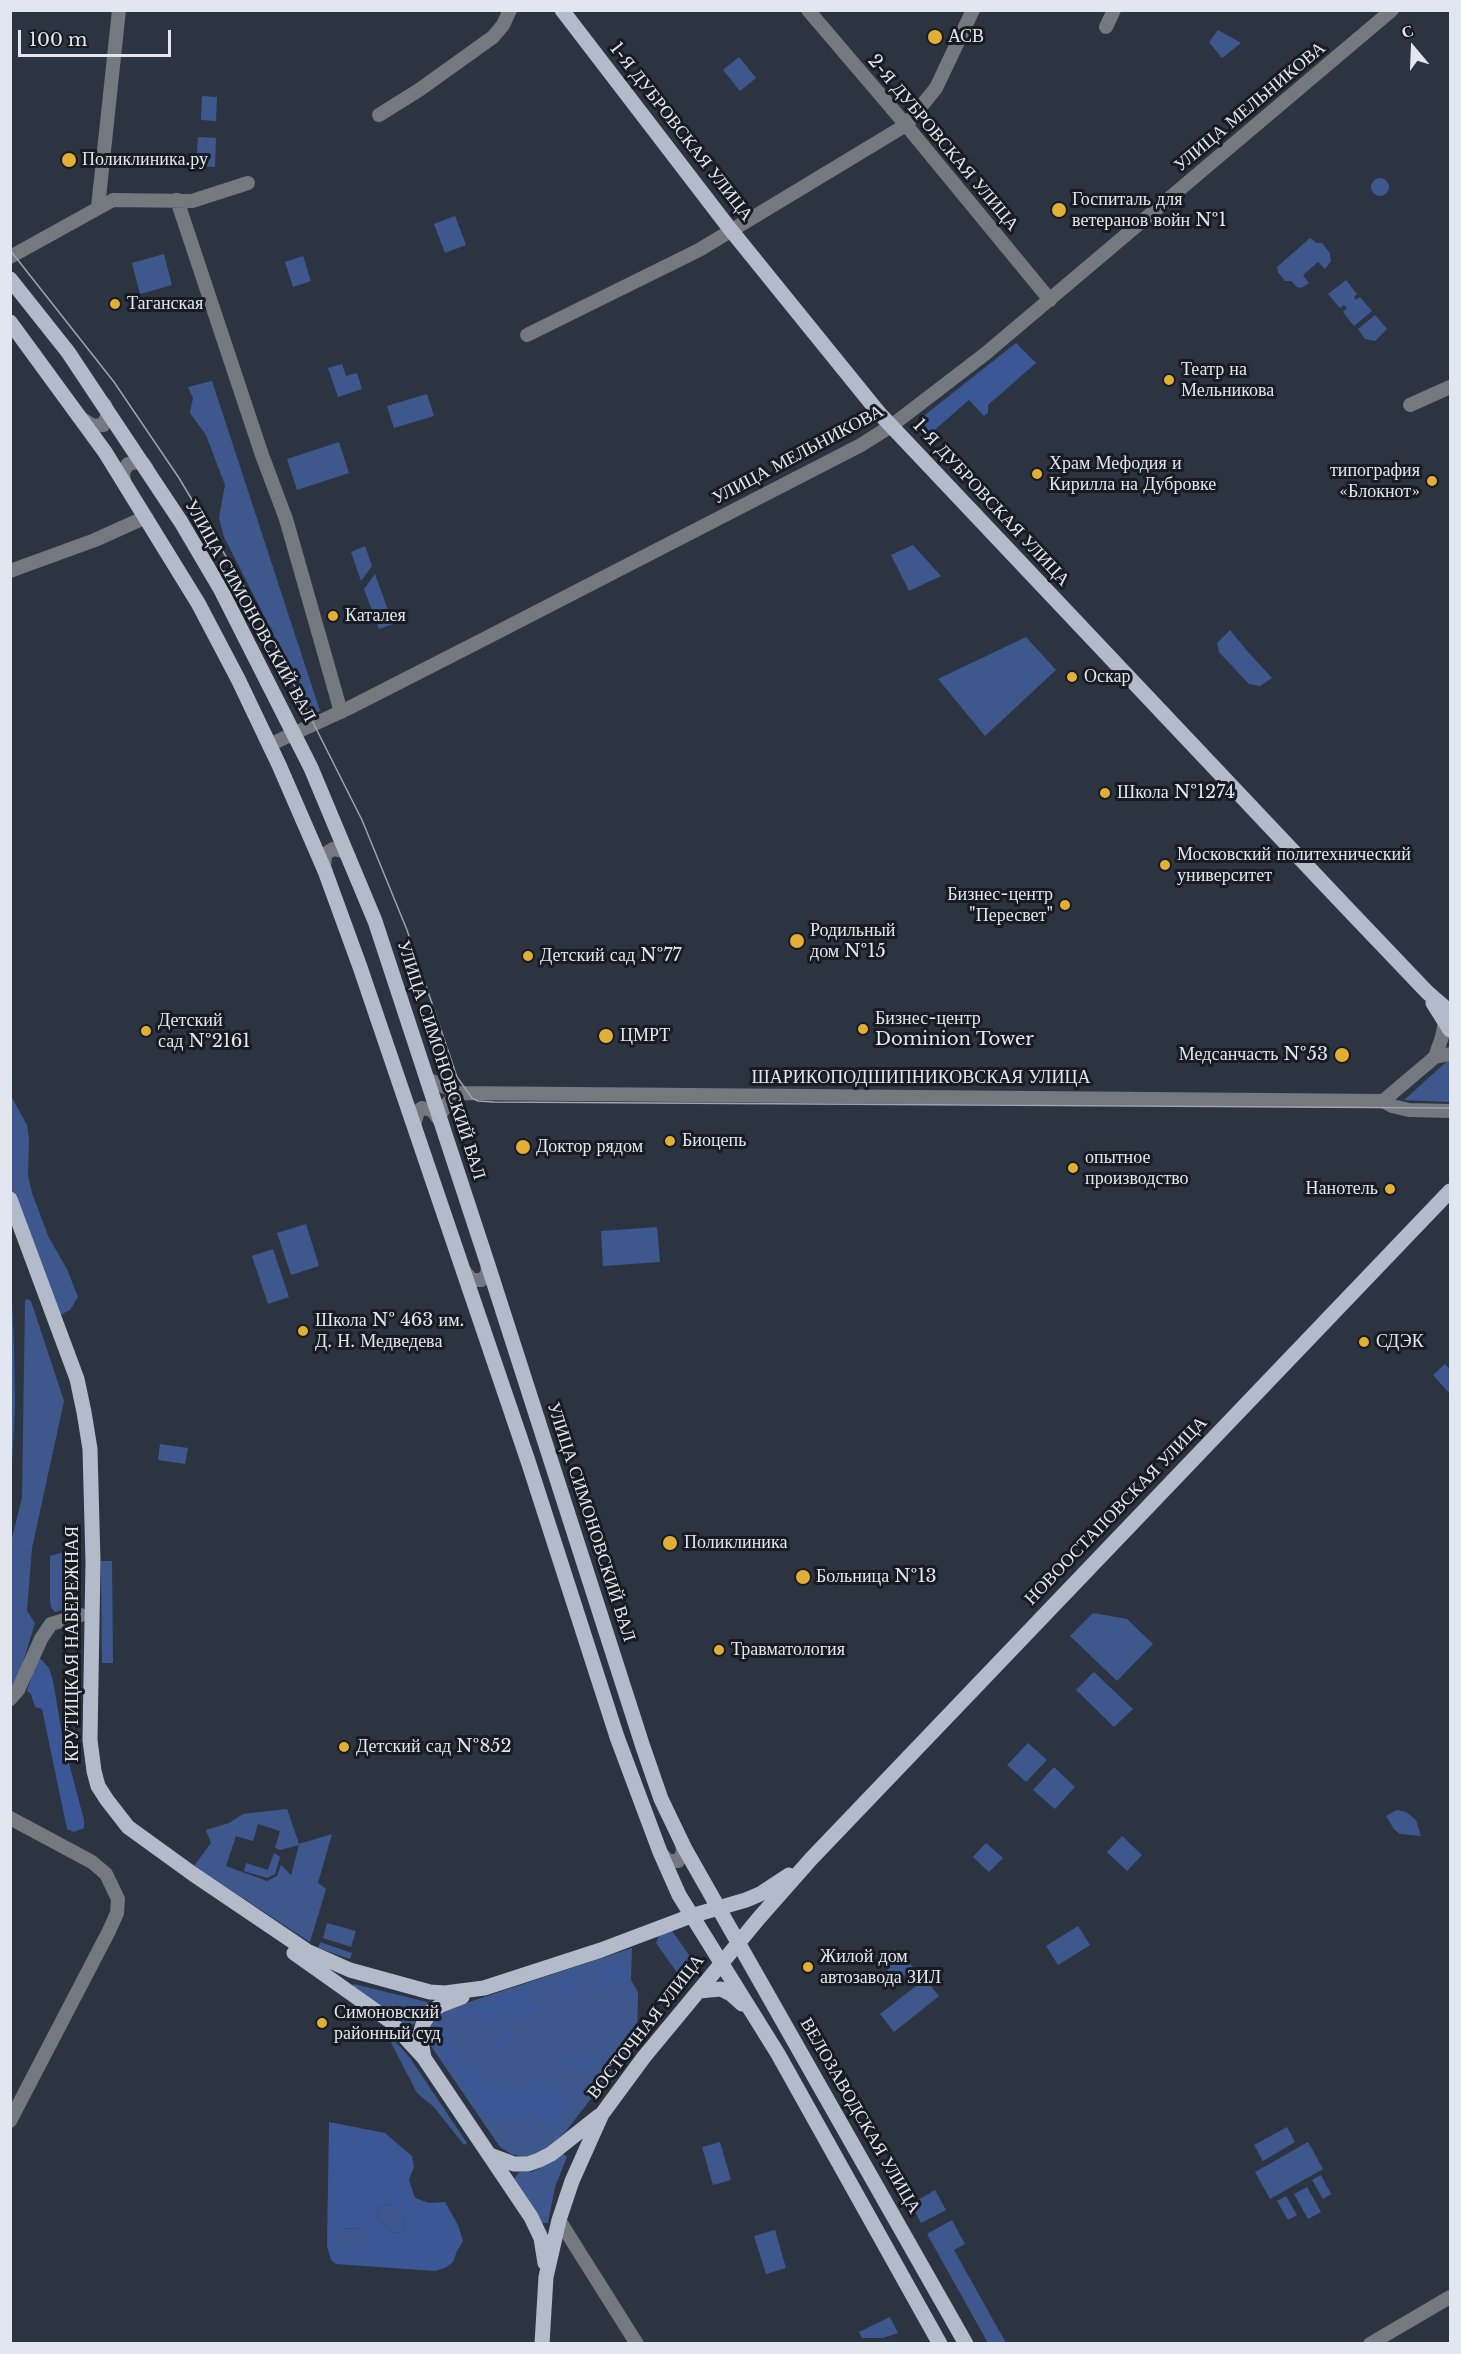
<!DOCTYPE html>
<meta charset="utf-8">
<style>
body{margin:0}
#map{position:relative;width:1461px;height:2354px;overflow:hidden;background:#2c3442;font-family:"Libre Baskerville",serif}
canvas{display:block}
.frame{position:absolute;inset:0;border:12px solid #e1e6f0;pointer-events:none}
.north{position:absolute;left:1383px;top:18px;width:60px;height:60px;-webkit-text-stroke:4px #181c22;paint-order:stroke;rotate:341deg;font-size:16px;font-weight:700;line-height:24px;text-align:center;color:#e1e6f0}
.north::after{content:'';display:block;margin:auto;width:21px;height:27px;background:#e1e6f0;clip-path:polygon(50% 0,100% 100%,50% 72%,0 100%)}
.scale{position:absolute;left:18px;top:30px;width:153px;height:27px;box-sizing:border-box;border:3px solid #e1e6f0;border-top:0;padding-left:8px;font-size:18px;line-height:21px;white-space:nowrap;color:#e1e6f0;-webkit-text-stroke:4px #181c22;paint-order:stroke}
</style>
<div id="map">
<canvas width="1461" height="2354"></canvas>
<div class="frame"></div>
<div class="north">С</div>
<div class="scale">100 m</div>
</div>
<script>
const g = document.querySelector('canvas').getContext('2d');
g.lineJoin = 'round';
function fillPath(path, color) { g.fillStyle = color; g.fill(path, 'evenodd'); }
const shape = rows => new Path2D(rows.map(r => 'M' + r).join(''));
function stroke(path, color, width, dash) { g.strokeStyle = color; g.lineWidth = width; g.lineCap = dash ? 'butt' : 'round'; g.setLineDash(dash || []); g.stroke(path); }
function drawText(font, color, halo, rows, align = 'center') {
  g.font = font + ' "Libre Baskerville",serif'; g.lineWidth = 6; g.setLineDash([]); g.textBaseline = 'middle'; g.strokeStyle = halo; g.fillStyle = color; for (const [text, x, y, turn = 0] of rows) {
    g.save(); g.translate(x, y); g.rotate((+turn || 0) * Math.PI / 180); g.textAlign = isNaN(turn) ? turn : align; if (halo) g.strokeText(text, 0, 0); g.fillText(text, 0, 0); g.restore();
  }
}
fillPath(shape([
 [1218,30,1241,43,1222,58,1209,42],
 [739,57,756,78,740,91,723,70],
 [202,96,217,97,216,121,201,120],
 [198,137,216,138,215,167,196,166],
 '1371 187a9 9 0 1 1 18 0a9 9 0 1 1-18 0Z',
 [455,216,466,245,445,253,434,224],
 [1310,238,1317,243,1322,243,1330,253,1331,261,1325,269,1318,262,1303,275,1309,283,1303,287,1298,288,1291,281,1285,281,1278,272,1277,267],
 [164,254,172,285,140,294,132,263],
 [303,256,311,281,293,287,285,262],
 [1346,280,1357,294,1354,297,1356,300,1360,297,1372,311,1354,326,1343,312,1347,308,1344,305,1340,308,1328,294],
 [1375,315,1387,329,1375,341,1365,339,1358,329],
 [342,364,346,376,357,373,362,389,338,397,328,368],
 [212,381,320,711,314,714,224,537,219,518,225,485,206,435,190,413,193,398,188,387],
 [427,394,434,416,394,428,387,406],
 [339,442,349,473,297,490,287,459],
 [913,545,941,576,909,591,891,555],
 [365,546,372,566,361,581,351,552],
 [375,574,393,624,379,629,364,589],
 [1230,630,1249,653,1272,678,1260,686,1249,684,1219,652,1217,643],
 [1026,637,1056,670,985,736,938,679],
 [1450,1060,1450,1102,1404,1100,1445,1063],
 [11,1096,27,1125,29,1139,28,1175,32,1193,49,1238,67,1269,78,1297,70,1310,58,1316,11,1189],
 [306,1224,319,1266,291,1275,277,1233],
 [657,1227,660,1262,603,1266,601,1231],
 [273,1249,289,1297,268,1304,252,1256],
 [28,1299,31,1301,64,1401,32,1548,27,1611,35,1623,11,1701,10,1546,22,1498,25,1300],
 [1445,1364,1450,1370,1450,1394,1433,1375],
 [160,1444,188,1448,185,1464,158,1460],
 [78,1552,77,1594,73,1604,66,1609,55,1612,51,1607,50,1601,50,1556,60,1553],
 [101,1561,112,1561,113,1663,102,1663],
 [1093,1613,1127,1619,1153,1644,1117,1681,1070,1636],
 [1094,1672,1133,1709,1114,1727,1076,1690],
 [1028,1743,1047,1760,1026,1782,1007,1765],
 [1054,1767,1075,1787,1055,1809,1033,1790],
 [287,1809,299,1844,332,1834,318,1883,326,1889,310,1942,194,1866,211,1843,206,1830,229,1823,243,1814],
 [258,1824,280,1831,275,1848,280,1850,299,1845,291,1875,281,1865,277,1876,267,1881,226,1866,236,1836,253,1841],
 [1397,1810,1406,1812,1416,1820,1421,1836,1400,1834,1394,1829,1386,1816],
 [1122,1836,1142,1855,1127,1871,1107,1852],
 [986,1843,1003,1858,989,1872,973,1857],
 [274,1853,280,1857,275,1874,267,1878,244,1871,246,1863,268,1870],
 [327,1923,356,1931,351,1947,323,1938],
 [1078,1926,1090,1945,1058,1965,1046,1946],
 [672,1931,697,1966,683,1981,656,1943,659,1935],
 [320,1942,352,1953,350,1959,318,1948],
 [632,1948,631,1980,638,1992,637,2039,566,2131,546,2150,535,2156,523,2157,511,2154,500,2147,431,2046,428,2029,436,2013],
 [895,1949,913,1967,899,1981,881,1964],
 [925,1979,939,1996,894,2032,880,2014],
 [354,1984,427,2002,428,2006,422,2010,414,2024,404,2027,351,1988],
 [383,2027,410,2058,467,2143,464,2145,434,2107,417,2093],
 [1287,2127,1295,2142,1263,2161,1254,2145],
 [720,2142,731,2180,713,2185,702,2147],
 [1308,2142,1323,2169,1270,2199,1255,2172],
 [561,2152,567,2157,555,2187,548,2223,542,2223,514,2179,519,2172,531,2172,538,2169],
 [1321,2175,1331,2194,1323,2199,1312,2180],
 [1307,2187,1321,2212,1308,2219,1294,2194],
 [935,2190,946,2210,921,2223,911,2204],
 [1286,2196,1297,2215,1288,2220,1277,2201],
 [388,2204,392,2206,406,2220,405,2230,401,2232,392,2233,377,2217,379,2207],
 [952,2220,965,2244,954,2250,1006,2343,988,2343,927,2234],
 [338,2228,364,2229,364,2250,337,2250],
 [775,2230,786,2268,766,2274,754,2236],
 [890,2317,898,2333,883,2338,862,2338,859,2332]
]), '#3e588e');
fillPath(shape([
 [1016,343,1036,363,988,405,988,413,984,416,969,400,930,434,921,418],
 [11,1281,14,1345,15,1407,11,1484],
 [38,1656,49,1668,53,1681,63,1740,84,1820,84,1828,74,1832,67,1829,42,1709,35,1707,31,1694,27,1691],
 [613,1963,626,1966,626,1978,612,1978,596,1991,591,1984],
 [577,1974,583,1978,565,1999,559,1989,561,1980],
 [528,1989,542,2011,535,2016,521,2018,516,2004,507,2006,504,2012,505,2022,514,2034,495,2057,499,2031,480,2024,488,2022,486,2012,461,2017,458,2012],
 [442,2019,450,2043,458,2056,458,2063,480,2070,483,2080,512,2093,530,2089,540,2072,544,2086,570,2097,563,2118,550,2125,535,2123,532,2112,513,2121,503,2112,492,2124,436,2042,435,2028],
 [573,2052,585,2059,584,2067,572,2068,564,2061],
 [329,2122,385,2133,412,2156,414,2167,409,2180,415,2198,429,2203,445,2202,458,2225,463,2241,457,2251,453,2262,445,2268,435,2271,336,2264,331,2260,327,2246],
 [388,2204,392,2206,406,2220,405,2230,401,2232,392,2233,377,2217,379,2207],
 [338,2228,364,2229,364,2250,338,2250]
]), '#3b5795');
stroke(shape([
 [808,10,906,125,1050,300],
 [1106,27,1114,10],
 [379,115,419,90,493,37,503,25,510,10],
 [177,200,262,455,286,519,341,712],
 [98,207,119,10],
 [10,257,113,200,192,201,248,183],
 [527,335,699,250,906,125,936,88,973,10],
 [1410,405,1450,387],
 [82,419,93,426,103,425,108,415,105,405],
 [124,483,123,472,128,464,137,462,143,463,147,469],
 [10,571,95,540,146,517],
 [269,745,349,708,488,637,861,445,891,426,985,354,1392,10],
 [324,868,325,854,333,849,343,851,349,857],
 [1435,1057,1442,1037,1445,1022],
 [427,1079,459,1093,1383,1101,1392,1106,1409,1110,1450,1111],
 [1383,1101,1435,1057,1450,1054],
 [414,1125,418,1111,422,1108,432,1110,438,1118,447,1104,459,1093],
 [465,1272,472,1280,481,1280,487,1275,488,1265],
 [10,1699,18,1690,41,1639,51,1624,81,1615],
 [10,1818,92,1862,106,1874,118,1899,117,1913,109,1931,10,2121],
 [660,1852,668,1861,678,1861,683,1853,682,1843],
 [559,2220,637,2344],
 [1370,2344,1450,2297]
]), '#74787f', 14);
stroke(shape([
 [562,10,730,229,879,413,1345,906,1427,992,1450,1012],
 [10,279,68,352,181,522,221,590,311,768,375,921,488,1265,643,1747,661,1799,685,1849,966,2344],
 [10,322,105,452,198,603,238,679,279,765,325,871,360,967,528,1461,617,1737,660,1852,679,1895,778,2054,940,2344],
 [1433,1003,1450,1030],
 [10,1199,77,1379,84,1412,90,1449,93,1562,90,1740,94,1771,98,1786,107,1800,128,1827,193,1874,307,1951,350,1970,430,1992,445,1993,484,1988,601,1950,691,1916,746,1900,760,1894,789,1875],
 [294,1953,390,2021,424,2058,531,2217,541,2238,545,2263],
 [699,1991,721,1989,731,1994,742,2004],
 [424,2058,420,2035,423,2024,430,2012,441,2005,462,1997],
 [490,2155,514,2164,528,2164,539,2160,551,2154,599,2116],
 [542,2344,546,2277,559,2220,572,2181,602,2114,644,2057,759,1918,811,1859,1450,1191]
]), '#b3bbca', 15);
stroke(shape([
 [10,250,114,382,179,478,249,595,362,820,407,930,457,1077,472,1098,478,1101,494,1102,1450,1108]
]), '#9ea4af', 1.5);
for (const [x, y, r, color] of [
 [935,37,8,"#e3ae35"],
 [69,160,8,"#e3ae35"],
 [1059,210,8,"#e3ae35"],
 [115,304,6,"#e3ae35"],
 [1169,380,6,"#e3ae35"],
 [1037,474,6,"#e3ae35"],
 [1432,481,6,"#e3ae35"],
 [333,616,6,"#e3ae35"],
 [1072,677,6,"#e3ae35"],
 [1105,793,6,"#e3ae35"],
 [1165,865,6,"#e3ae35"],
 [1065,905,6,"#e3ae35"],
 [797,941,8,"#e3ae35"],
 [528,956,6,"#e3ae35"],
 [863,1029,6,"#e3ae35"],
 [146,1031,6,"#e3ae35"],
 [606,1036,8,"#e3ae35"],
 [1342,1055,8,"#e3ae35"],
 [670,1141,6,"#e3ae35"],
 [523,1147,8,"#e3ae35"],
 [1073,1168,6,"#e3ae35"],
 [1390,1189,6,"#e3ae35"],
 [303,1331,6,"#e3ae35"],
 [1364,1342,6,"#e3ae35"],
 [670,1543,8,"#e3ae35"],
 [803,1577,8,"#e3ae35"],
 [719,1650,6,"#e3ae35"],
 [344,1747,6,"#e3ae35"],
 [808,1967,6,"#e3ae35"],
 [322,2023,6,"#e3ae35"]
]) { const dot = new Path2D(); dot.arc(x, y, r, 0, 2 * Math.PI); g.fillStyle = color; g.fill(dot); stroke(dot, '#181c22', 2); }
drawText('18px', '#e1e6f0', '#181c22', [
 ["АСВ",948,37],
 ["Поликлиника.ру",82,160],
 ["Госпиталь для",1072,200],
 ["ветеранов войн №1",1072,221],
 ["Таганская",127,304],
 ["Театр на",1181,370],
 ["Мельникова",1181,391],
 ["Храм Мефодия и",1049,464],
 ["Кирилла на Дубровке",1049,485],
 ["типография",1420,471,"right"],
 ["«Блокнот»",1420,492,"right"],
 ["Каталея",345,616],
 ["Оскар",1084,677],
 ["Школа №1274",1117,793],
 ["Московский политехнический",1177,855],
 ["университет",1177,876],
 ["Бизнес-центр",1053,895,"right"],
 ["\"Пересвет\"",1053,916,"right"],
 ["Родильный",810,931],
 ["дом №15",810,952],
 ["Детский сад №77",540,956],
 ["Бизнес-центр",875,1019],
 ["Dominion Tower",875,1040],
 ["Детский",158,1021],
 ["сад №2161",158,1042],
 ["ЦМРТ",620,1036],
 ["Медсанчасть №53",1328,1055,"right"],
 ["Биоцепь",682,1141],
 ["Доктор рядом",536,1147],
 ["опытное",1085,1158],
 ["производство",1085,1179],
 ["Нанотель",1378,1189,"right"],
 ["Школа № 463 им.",315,1321],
 ["Д. Н. Медведева",315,1342],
 ["СДЭК",1376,1342],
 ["Поликлиника",684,1543],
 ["Больница №13",816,1577],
 ["Травматология",731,1650],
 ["Детский сад №852",356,1747],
 ["Жилой дом",820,1957],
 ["автозавода ЗИЛ",820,1978],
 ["Симоновский",334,2013],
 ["районный суд",334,2034]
], 'left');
drawText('18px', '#e1e6f0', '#181c22', [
 ["УЛИЦА МЕЛЬНИКОВА",1250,107,-40],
 ["1-Я ДУБРОВСКАЯ УЛИЦА",681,132,52],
 ["2-Я ДУБРОВСКАЯ УЛИЦА",943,143,50],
 ["УЛИЦА МЕЛЬНИКОВА",798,455,-28],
 ["1-Я ДУБРОВСКАЯ УЛИЦА",991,503,47],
 ["УЛИЦА СИМОНОВСКИЙ ВАЛ",250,611,61],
 ["УЛИЦА СИМОНОВСКИЙ ВАЛ",441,1060,72],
 ["ШАРИКОПОДШИПНИКОВСКАЯ УЛИЦА",921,1078],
 ["НОВООСТАПОВСКАЯ УЛИЦА",1116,1511,-46],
 ["УЛИЦА СИМОНОВСКИЙ ВАЛ",591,1522,72],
 ["КРУТИЦКАЯ НАБЕРЕЖНАЯ",73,1644,-90],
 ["ВОСТОЧНАЯ УЛИЦА",646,2027,-52],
 ["ВЕЛОЗАВОДСКАЯ УЛИЦА",860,2116,60]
]);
</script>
